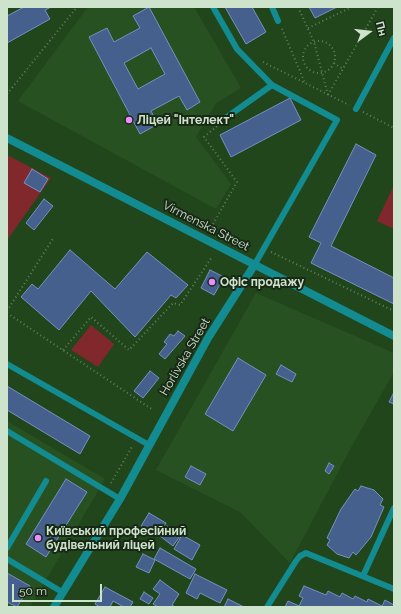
<!DOCTYPE html>
<meta charset="utf-8">
<style>
body{margin:0}
#map{position:relative;width:401px;height:614px;overflow:hidden;background:#22461c;font-family:Raleway,sans-serif}
canvas{display:block}
.frame{position:absolute;inset:0;border:8px solid #cee3cb;pointer-events:none}
.north{position:absolute;left:349px;top:12px;width:40px;height:40px;-webkit-text-stroke:3px #182816;paint-order:stroke;rotate:75deg;font-size:11px;font-weight:700;line-height:16px;text-align:center;color:#cee3cb}
.north::after{content:'';display:block;margin:auto;width:14px;height:18px;background:#cee3cb;clip-path:polygon(50% 0,100% 100%,50% 72%,0 100%)}
.scale{position:absolute;left:12px;top:584px;width:90px;height:18px;box-sizing:border-box;border:2px solid #cee3cb;border-top:0;padding-left:5px;font-size:12px;line-height:14px;white-space:nowrap;color:#cee3cb;-webkit-text-stroke:3px #182816;paint-order:stroke}
</style>
<div id="map">
<canvas width="401" height="614"></canvas>
<div class="frame"></div>
<div class="north">Пн</div>
<div class="scale">50 m</div>
</div>
<script>
const g = document.querySelector('canvas').getContext('2d');
g.lineJoin = 'round';
function fillPath(path, color) { g.fillStyle = color; g.fill(path, 'evenodd'); }
const shape = rows => new Path2D(rows.map(r => 'M' + r).join(''));
function stroke(path, color, width, dash) { g.strokeStyle = color; g.lineWidth = width; g.lineCap = dash ? 'butt' : 'round'; g.setLineDash(dash || []); g.stroke(path); }
function drawText(font, color, halo, rows, align = 'center') {
  g.font = font + ' Raleway,sans-serif'; g.lineWidth = 4; g.setLineDash([]); g.textBaseline = 'middle'; g.strokeStyle = halo; g.fillStyle = color; for (const [text, x, y, turn = 0] of rows) {
    g.save(); g.translate(x, y); g.rotate((+turn || 0) * Math.PI / 180); g.textAlign = isNaN(turn) ? turn : align; if (halo) g.strokeText(text, 0, 0); g.fillText(text, 0, 0); g.restore();
  }
}
fillPath(shape([
 [88,7,194,7,241,88,216,103,196,137,231,184,216,209,18,101],
 [256,293,394,353,394,372,348,453,290,563,240,512,156,470],
 [7,421,105,479,30,607,7,607]
]), '#285121');
fillPath(shape([
 [7,155,51,178,7,240],
 [394,185,394,229,377,221],
 [91,325,114,344,98,367,71,350]
]), '#81282d');
const building = shape([
 [24,7,51,7,45,10,50,19,7,43,7,16,24,7],
 [149,7,200,102,187,110,179,96,151,111,158,124,140,134,89,37,107,28,114,42,140,28,133,16,149,7],
 [151,48,165,74,138,89,124,63,151,48],
 [225,7,252,7,266,32,246,44,225,7],
 [309,7,337,7,315,18,309,7],
 [290,98,301,120,231,157,220,135,290,98],
 [356,144,376,155,331,246,394,278,394,304,311,263,321,243,309,237,356,144],
 [32,169,48,179,40,192,24,183,32,169],
 [44,199,53,206,34,230,26,223,44,199],
 [70,250,115,289,147,252,188,285,176,298,171,295,135,337,91,291,59,330,21,297,32,284,38,289,70,250],
 [210,270,224,277,214,295,201,288,210,270],
 [178,331,185,336,165,359,159,354,167,344,164,342,170,334,174,336,178,331],
 [238,358,266,375,233,431,205,414,238,358],
 [281,365,296,374,292,382,276,374,281,365],
 [150,371,159,378,143,398,134,391,150,371],
 [7,386,90,436,80,454,7,410,7,386],
 [394,392,394,404,389,402,394,392],
 [329,463,334,466,329,474,325,471,329,463],
 [191,466,206,474,200,485,185,477,191,466],
 [66,479,87,492,46,557,26,544,66,479],
 [361,486,374,490,383,499,380,505,384,507,371,537,356,555,353,552,349,558,337,554,327,545,330,540,327,538,341,509,355,489,358,491,361,486],
 [149,513,166,523,158,537,141,526,149,513],
 [167,526,180,536,173,546,160,536,167,526],
 [182,535,200,545,192,560,174,549,182,535],
 [160,548,196,569,190,579,154,559,160,548],
 [143,554,155,560,149,573,136,567,143,554],
 [7,573,30,586,17,607,7,602,7,573],
 [195,574,227,590,220,603,200,593,197,599,186,593,195,574],
 [160,580,179,594,172,605,175,607,158,607,153,604,160,594,153,589,160,580],
 [304,586,326,595,328,591,340,597,342,593,353,599,355,596,367,602,368,599,382,606,385,600,394,605,394,607,285,607,288,601,299,606,303,598,299,596,304,586],
 [105,587,133,602,130,607,124,607,113,601,110,607,100,607,95,604,105,587],
 [144,592,153,598,149,604,140,599,144,592],
 [228,599,244,607,224,607,228,599]
]);
fillPath(building, '#46608d');
stroke(building, '#7591c1', 1);
stroke(shape([
 [298,7,314,42,328,95],
 [308,28,352,7],
 [282,29,305,83],
 '303 57a16 16 0 1 1 32 0a16 16 0 1 1-32 0Z',
 [263,62,349,105],
 [334,63,343,69],
 [7,94,77,7],
 [328,95,378,7],
 [363,112,394,128],
 [213,224,237,182,204,137,222,122],
 [271,252,394,311],
 [7,311,54,237],
 [7,313,153,410],
 [63,350,91,317,129,350,173,303,180,305,212,257],
 [111,483,133,445]
]), '#607e5b', 2, [1, 3]);
stroke(shape([
 [213,7,237,49,272,85],
 [272,7,278,21],
 [356,109,394,38],
 [227,117,272,85,337,120,255,264],
 [7,364,149,445],
 [7,431,120,499],
 [7,548,46,481],
 [7,559,62,592],
 [363,576,394,508],
 [267,607,296,561,300,556,306,553,394,589]
]), '#128b91', 6);
stroke(shape([
 [7,138,394,336],
 [54,607,120,499,208,338,255,264]
]), '#128b91', 8);
for (const [x, y, r, color] of [
 [129,120,4,"#ea8dfd"],
 [212,282,4,"#ea8dfd"],
 [38,538,4,"#ea8dfd"]
]) { const dot = new Path2D(); dot.arc(x, y, r, 0, 2 * Math.PI); g.fillStyle = color; g.fill(dot); stroke(dot, '#182816', 1.5); }
drawText('bold 12px', '#cee3cb', '#182816', [
 ["Ліцей \"Інтелект\"",137,120],
 ["Офіс продажу",220,282],
 ["Київський професійний",46,531],
 ["будівельний ліцей",46,545]
], 'left');
drawText('12px', '#cee3cb', '#182816', [
 ["Virmenska Street",206,226,27],
 ["Horlivska Street",185,357,-60]
]);
</script>
